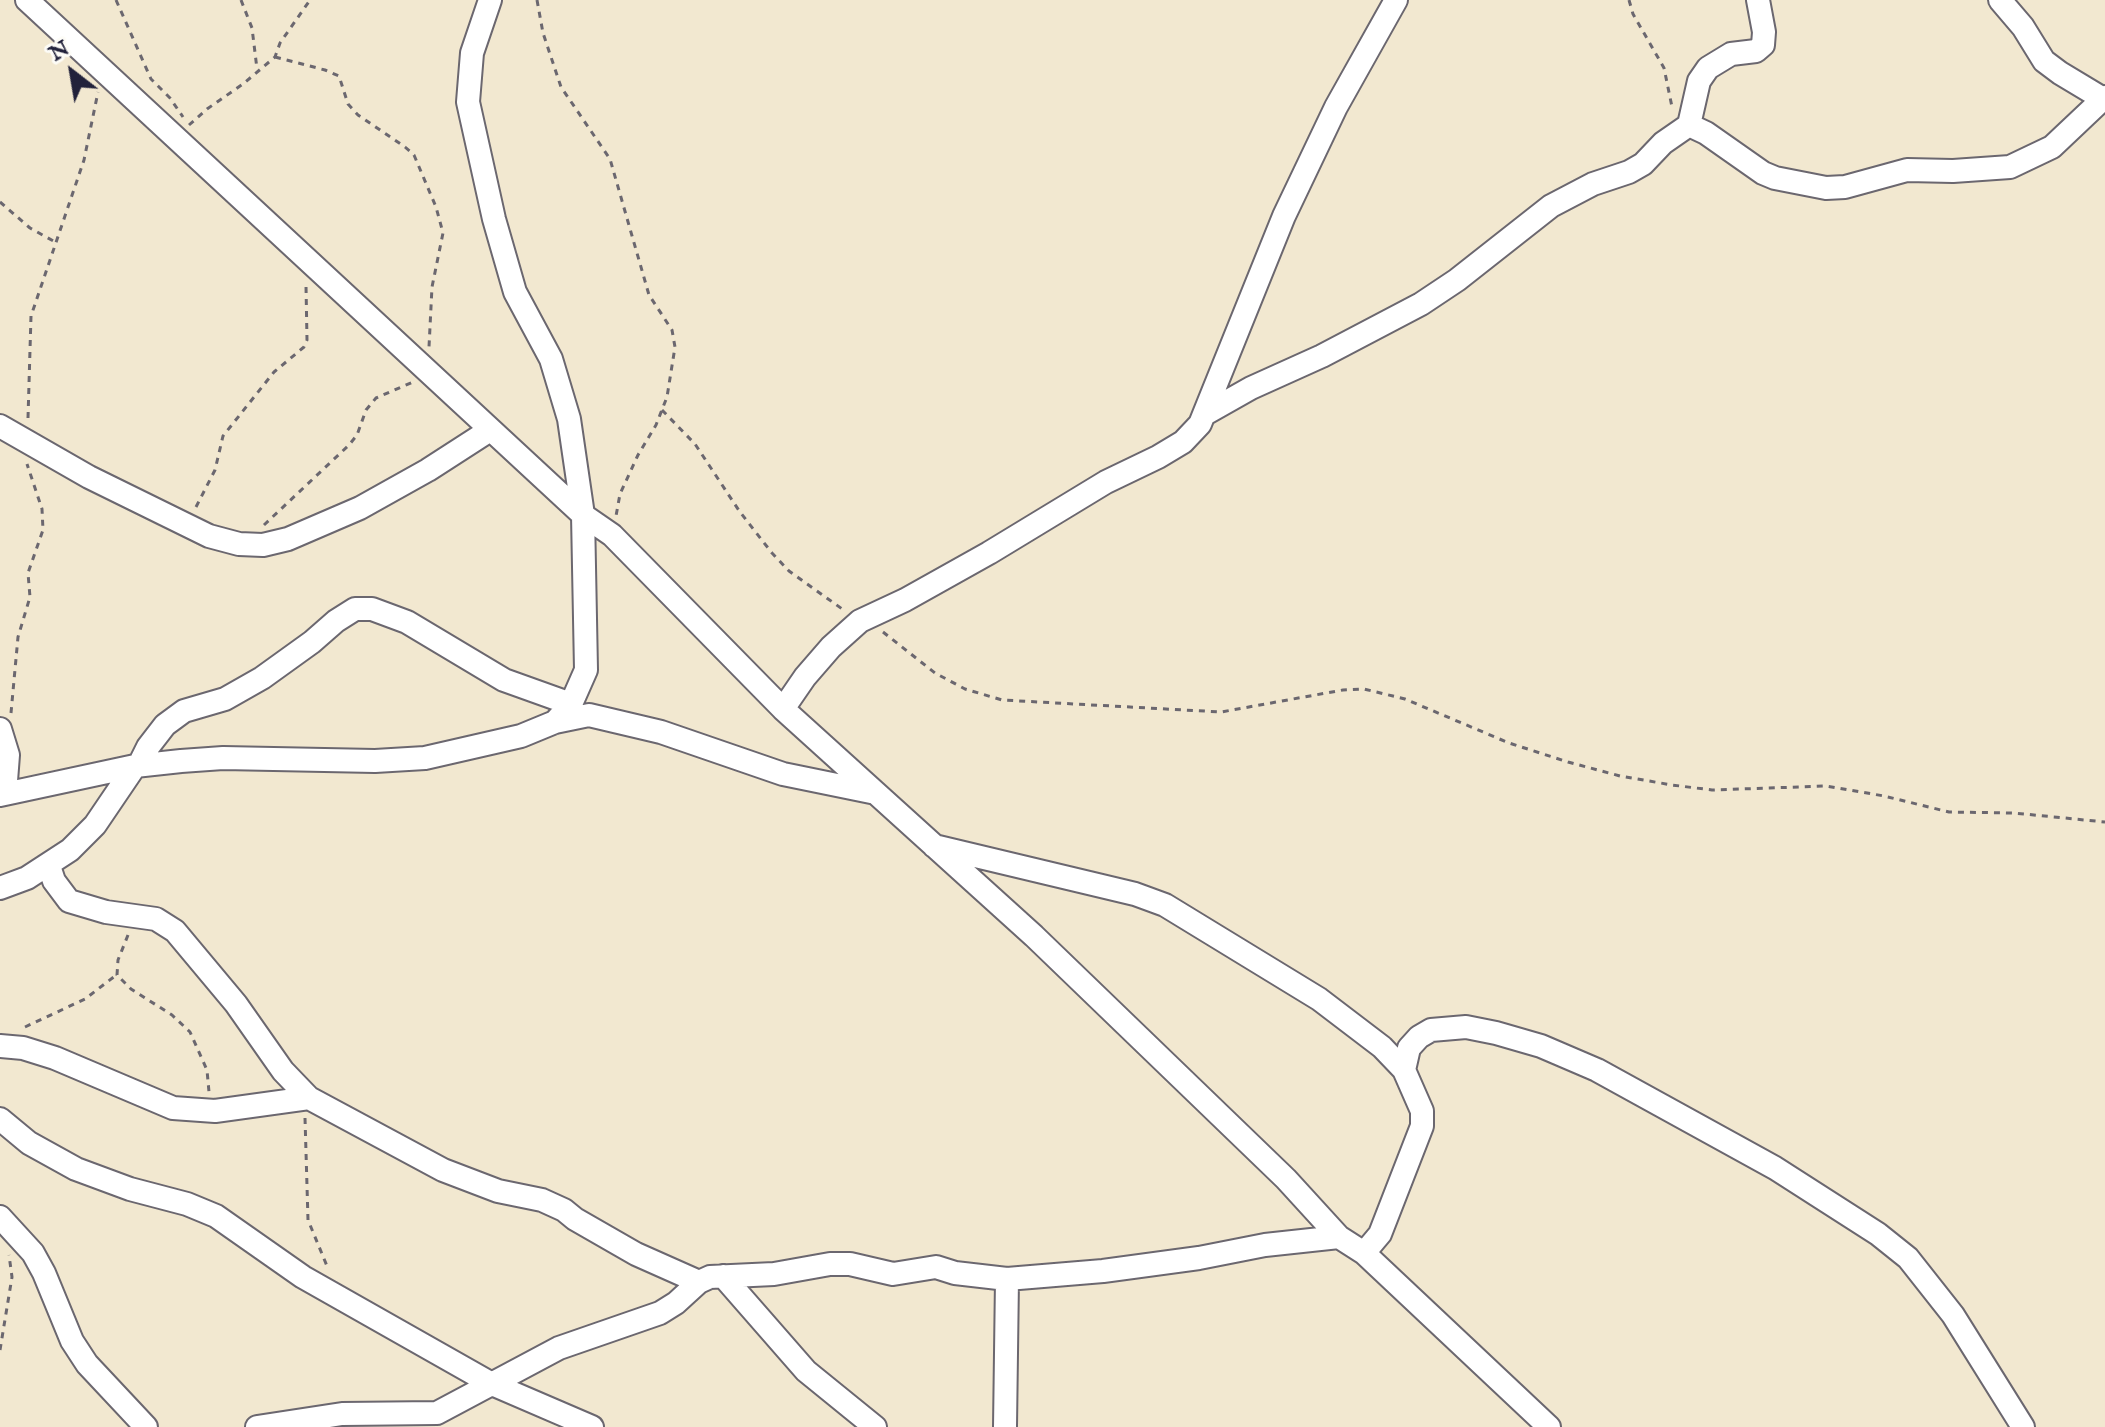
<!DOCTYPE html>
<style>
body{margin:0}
#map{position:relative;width:2105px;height:1427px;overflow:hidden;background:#f2e8d0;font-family:"IM FELL English",serif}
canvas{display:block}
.north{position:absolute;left:32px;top:32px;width:80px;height:80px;-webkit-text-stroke:6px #fdfcf7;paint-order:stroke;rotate:329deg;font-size:22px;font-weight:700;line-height:32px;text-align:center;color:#22223b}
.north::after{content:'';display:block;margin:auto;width:28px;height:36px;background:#22223b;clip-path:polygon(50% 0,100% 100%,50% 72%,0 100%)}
</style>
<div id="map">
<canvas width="2105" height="1427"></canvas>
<div class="north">N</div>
</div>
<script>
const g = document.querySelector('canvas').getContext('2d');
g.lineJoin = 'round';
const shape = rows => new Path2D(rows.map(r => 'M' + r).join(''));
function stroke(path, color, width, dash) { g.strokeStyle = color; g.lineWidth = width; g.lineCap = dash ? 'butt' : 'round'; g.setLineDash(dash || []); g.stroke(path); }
const minor = shape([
 [27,0,583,515,612,535,783,709,1034,936,1286,1179,1339,1237,1364,1253,1549,1427],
 [490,0,472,53,468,102,494,219,515,292,551,359,569,419,583,515,586,670,571,704,555,722],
 [2000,0,2023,27,2044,61,2060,73,2105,100],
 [1689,125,1706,133,1763,173,1775,178,1826,188,1845,187,1907,170,1953,171,2010,167,2052,147,2105,97],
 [1205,414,1251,388,1322,356,1421,304,1457,280,1551,206,1593,184,1629,172,1643,164,1663,143,1689,125,1699,81,1708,68,1731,54,1756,51,1763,45,1764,32,1758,0],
 [0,426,89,477,209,536,239,544,263,545,288,539,360,508,428,470,490,430],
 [783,709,805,677,831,647,860,621,905,600,989,553,1106,482,1158,457,1183,442,1200,424,1284,216,1336,107,1396,0],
 [0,729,8,755,5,794],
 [139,765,148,747,165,725,184,711,225,699,262,678,312,642,336,621,355,609,372,609,407,622,504,680,571,704],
 [0,795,135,766,181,761,223,758,375,761,425,758,521,736,555,722,589,715,661,732,783,774,871,792],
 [934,846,1135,894,1165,905,1319,999,1382,1047,1404,1070,1422,1111,1422,1126,1380,1234,1364,1253],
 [49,866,54,881,69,901,106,912,156,919,175,931,236,1004,283,1071,309,1098,443,1170,498,1191,542,1200,564,1210,575,1219,636,1254,699,1282],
 [0,888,27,878,70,850,95,825,135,766],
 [0,1046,23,1048,55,1058,173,1108,215,1111,309,1098],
 [1404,1070,1409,1048,1419,1037,1431,1030,1466,1027,1496,1033,1541,1046,1597,1070,1775,1168,1878,1234,1908,1258,1953,1315,2023,1427],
 [0,1119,29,1143,76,1169,130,1189,187,1204,216,1216,303,1277,492,1384,592,1427],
 [0,1217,33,1253,44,1273,72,1341,87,1364,146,1427],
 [723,1276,806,1371,875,1427],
 [257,1427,342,1414,437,1413,559,1348,660,1313,676,1303,699,1282,710,1277,774,1274,830,1264,850,1264,893,1274,936,1267,955,1273,1007,1279,1103,1271,1199,1258,1265,1245,1339,1237],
 [1005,1427,1007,1279]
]);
stroke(minor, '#6b676f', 26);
stroke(shape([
 [116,0,151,79,170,98,183,117],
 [241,0,252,28,257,69],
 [537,0,543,33,561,87,610,159,649,295,672,330,675,347,667,397,656,425,638,455,620,494,616,516],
 [1629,0,1633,14,1664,68,1672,107],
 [275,57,325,70,339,76,348,104,358,115,405,147,414,155,436,207,443,233,432,287,429,347],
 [189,125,207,109,243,84,275,57,280,43,310,0],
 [0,202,30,228,57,243],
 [662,410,695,444,740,512,772,553,789,571,845,611],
 [28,418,31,316,84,160,98,92],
 [196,507,215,470,223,436,274,372,304,347,307,340,306,286],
 [264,525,349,445,357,435,366,410,376,398,413,382],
 [883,632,935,673,965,689,1002,700,1221,712,1343,690,1364,689,1405,699,1509,743,1568,762,1620,776,1672,785,1712,790,1826,786,1884,796,1949,812,2014,813,2105,822],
 [11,713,18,637,30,597,28,573,43,530,42,509,27,464],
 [128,935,118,960,117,975,131,989,172,1015,190,1032,207,1070,209,1092],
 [25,1027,85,999,115,976],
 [305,1118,308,1220,327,1266],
 [0,1350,12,1277,9,1255]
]), '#6b676f', 3, [6, 6]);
stroke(minor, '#fff', 22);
</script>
